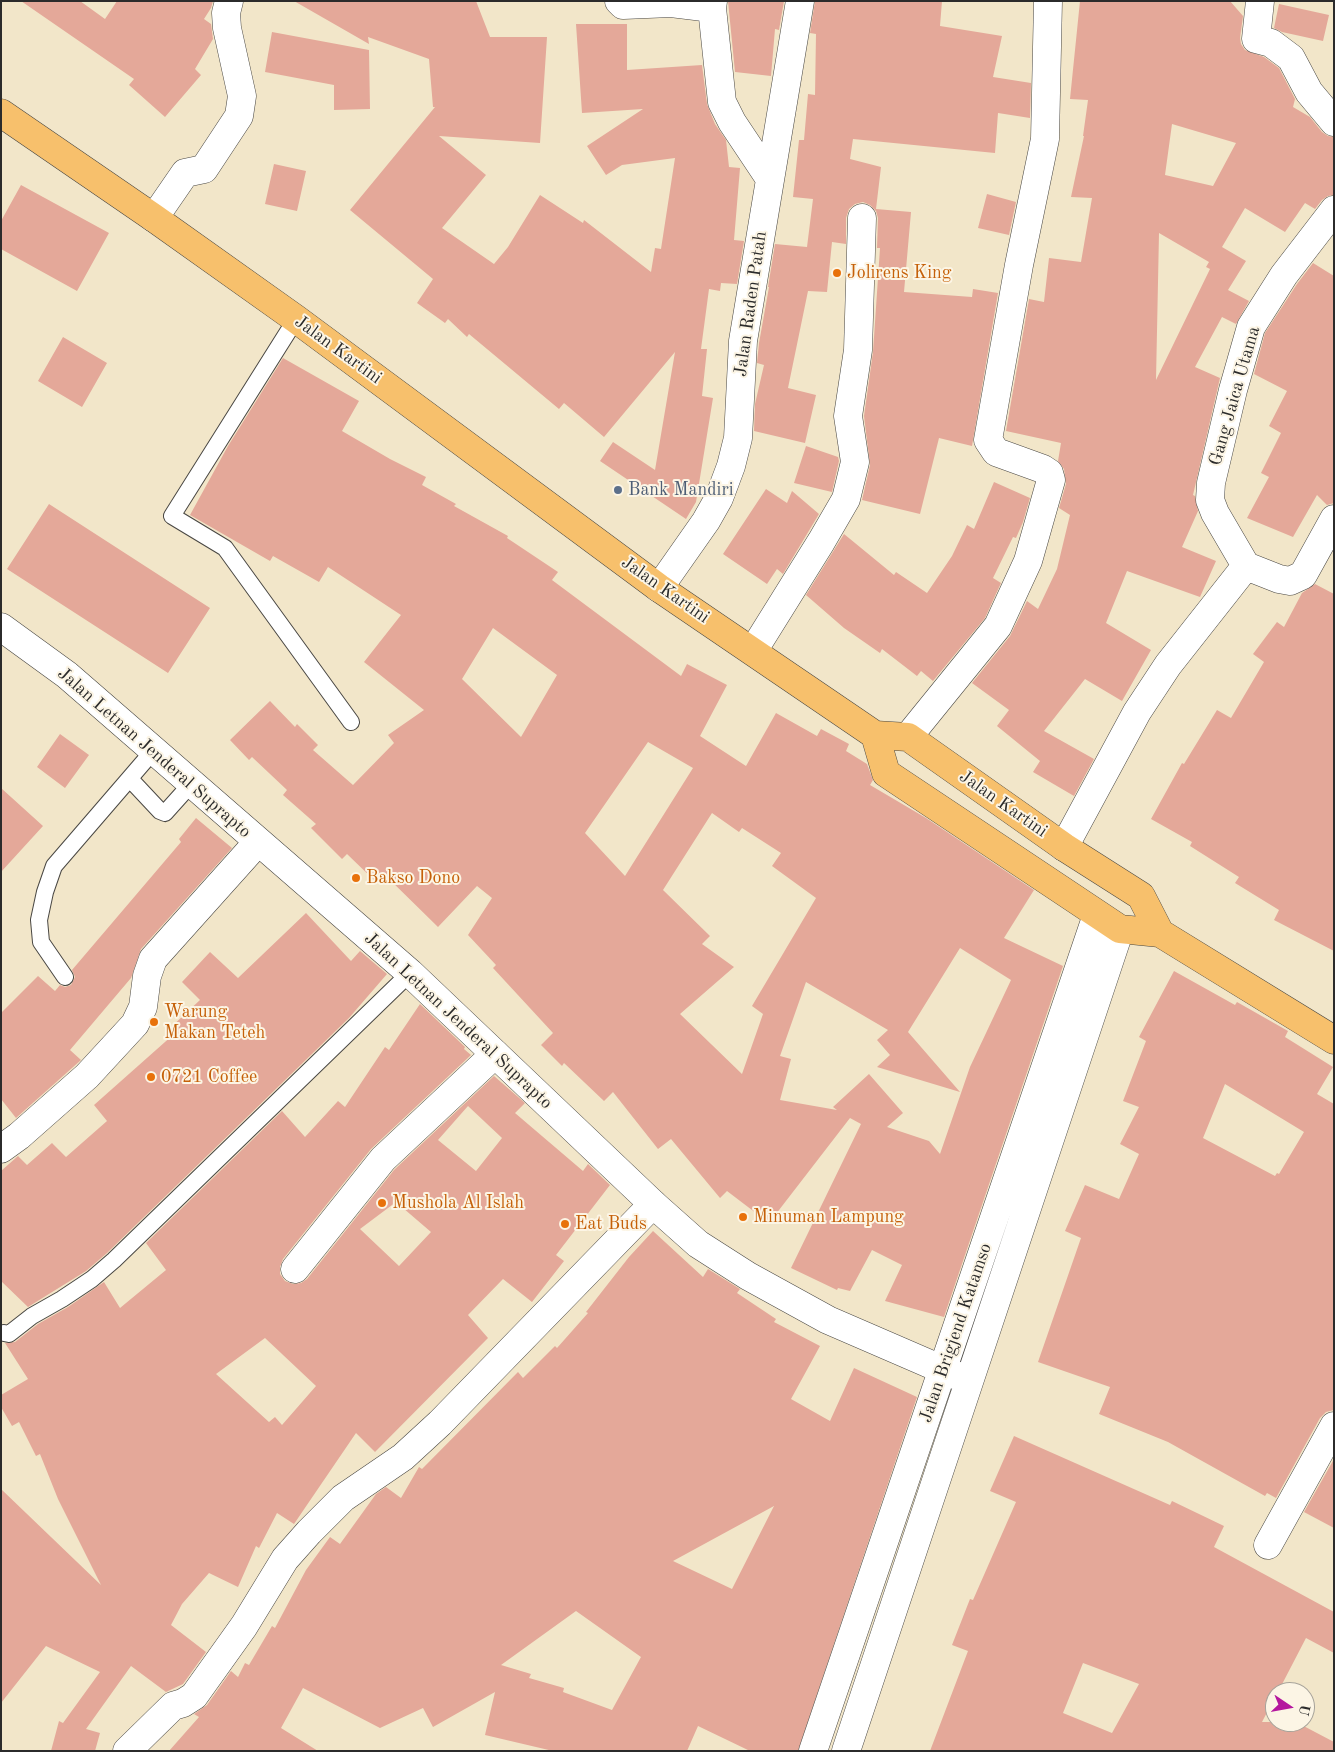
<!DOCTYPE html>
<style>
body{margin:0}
#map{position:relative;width:1335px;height:1752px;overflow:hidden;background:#f2e6c9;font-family:"Old Standard TT",serif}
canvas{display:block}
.frame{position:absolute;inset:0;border:2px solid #2b2b2b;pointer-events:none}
.north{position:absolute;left:1265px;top:1682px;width:50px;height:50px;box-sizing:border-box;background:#fcf5e5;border:1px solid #a8a49b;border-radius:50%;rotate:102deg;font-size:14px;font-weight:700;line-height:20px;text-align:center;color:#2b2b2b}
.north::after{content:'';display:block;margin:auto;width:18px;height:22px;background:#b5179e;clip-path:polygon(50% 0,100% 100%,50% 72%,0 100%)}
</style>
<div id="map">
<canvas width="1335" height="1752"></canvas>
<div class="frame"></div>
<div class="north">U</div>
</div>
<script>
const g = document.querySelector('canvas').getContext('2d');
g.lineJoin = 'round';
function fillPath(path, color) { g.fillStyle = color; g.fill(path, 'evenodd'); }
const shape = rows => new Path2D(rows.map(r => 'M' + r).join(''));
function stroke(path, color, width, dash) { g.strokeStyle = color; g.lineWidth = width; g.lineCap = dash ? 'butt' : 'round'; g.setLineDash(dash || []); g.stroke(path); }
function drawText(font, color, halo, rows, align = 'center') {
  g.font = font + ' "Old Standard TT",serif'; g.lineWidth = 4; g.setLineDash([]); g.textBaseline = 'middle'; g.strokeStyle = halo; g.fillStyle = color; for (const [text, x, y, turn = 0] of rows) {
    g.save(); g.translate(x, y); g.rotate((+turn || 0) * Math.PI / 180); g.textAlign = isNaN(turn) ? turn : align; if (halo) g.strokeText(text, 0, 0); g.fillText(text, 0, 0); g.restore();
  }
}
fillPath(shape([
 [21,1,80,1,105,19,117,1,213,1,211,8,204,19,211,24,213,39,195,69,201,75,165,117,129,85,134,79],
 [294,1,476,1,490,37,547,37,540,143,439,136,486,175,442,228,494,264,508,247,540,195,583,223,584,220,651,272,655,248,661,249,675,158,622,165,606,175,587,146,643,109,582,113,576,24,627,24,627,70,702,65,707,104,715,124,726,140,729,167,740,168,734,240,744,241,737,284,721,283,720,291,709,289,701,349,707,349,702,396,713,398,696,502,686,519,600,461,613,442,655,470,675,352,604,437,564,403,559,409,469,334,467,337,448,319,445,323,417,303,433,279,350,210,435,107,433,107,429,59,368,37,369,44],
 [728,1,784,1,779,30,775,29,771,76,735,72],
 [815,1,942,1,940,26,1002,36,993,77,1031,83,1030,118,998,113,995,153,853,139,850,159,881,167,876,209,911,212,904,292,972,297,973,289,998,293,972,446,939,438,920,514,862,500,870,465,864,416,873,352,880,248,877,248,878,218,876,211,870,205,863,202,855,204,849,209,846,218,846,244,832,242,827,292,808,291,788,388,816,395,805,443,754,431,755,404,764,365,757,363,759,343,769,287,768,287,775,244,807,247,813,199,793,197,799,140,804,140,808,94,815,95,816,34,810,33],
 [1080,1,1230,1,1243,16,1240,38,1241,44,1245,50,1264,57,1279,68,1295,99,1293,107,1310,117,1322,132,1328,136,1334,137,1334,195,1328,196,1322,200,1315,209,1305,203,1285,232,1245,208,1222,247,1246,261,1228,290,1249,301,1236,324,1222,317,1195,367,1220,378,1193,495,1195,496,1198,511,1182,547,1216,561,1200,597,1127,571,1106,623,1151,650,1122,701,1085,679,1044,731,1094,759,1074,796,1033,772,1040,761,997,726,1009,710,972,683,1010,636,1027,601,1038,609,1057,569,1070,515,1059,508,1066,484,1064,469,1058,461,1061,443,1006,431,1029,299,1044,302,1049,258,1081,262,1092,198,1071,197,1084,136,1083,136,1088,100,1070,99],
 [1172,124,1236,143,1213,186,1165,175],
 [1159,233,1209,262,1206,267,1210,269,1156,380],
 [1279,4,1329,15,1323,41,1282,32,1274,28],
 [272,32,369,50,370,109,334,110,334,85,265,72],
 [274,164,306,171,297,211,265,204],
 [21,185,109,233,77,291,1,249,1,221],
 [987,194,1016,202,1009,235,978,228],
 [1313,263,1334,276,1334,503,1327,505,1317,495,1293,537,1247,518,1269,477,1261,473,1281,433,1269,426,1287,391,1254,374,1265,333,1297,284],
 [63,337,107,363,82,407,38,381],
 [283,358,359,401,342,431,390,459,426,477,422,485,456,504,454,506,508,536,507,538,558,572,552,580,681,676,687,664,727,685,700,736,746,766,776,713,817,736,821,729,849,744,846,751,867,764,873,780,870,785,926,818,1034,890,1004,938,1063,966,944,1317,885,1301,902,1265,872,1250,850,1291,838,1288,837,1290,791,1268,861,1124,850,1118,769,1223,727,1191,720,1198,671,1139,658,1149,613,1092,604,1101,564,1063,562,1066,541,1045,553,1033,493,968,496,965,468,935,492,898,477,886,438,927,385,875,377,883,347,854,342,859,311,828,316,824,283,795,287,790,252,757,249,760,230,740,270,701,295,727,297,724,318,745,313,750,353,785,394,743,388,735,424,710,364,662,401,615,328,567,319,582,273,556,270,561,190,515,228,446],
 [493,628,557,675,521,737,462,679],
 [648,742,693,768,625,876,585,833],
 [712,813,739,832,742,828,781,853,772,866,816,898,752,1006,763,1014,742,1074,680,1014,734,967,702,944,710,936,663,890],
 [960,948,1011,980,970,1067,940,1154,929,1141,887,1127,903,1113,869,1074,833,1107,837,1110,780,1100,791,1059,780,1056,806,982,888,1030,877,1040,890,1055,877,1067,960,1092,908,1032],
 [806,446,838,457,839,461,832,492,794,483],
 [994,482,1030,498,1023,522,1016,538,1013,537,993,578,1001,583,985,618,933,681,921,671,917,676,882,649,880,653,844,628,806,595,844,534,894,575,896,572,927,593,952,556,967,525,974,529],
 [766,489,787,503,792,491,819,514,783,574,777,569,767,584,723,554],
 [49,504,210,608,168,673,7,569],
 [1315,584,1334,594,1334,951,1274,920,1279,910,1235,883,1239,877,1190,846,1192,842,1151,819,1182,763,1184,764,1217,710,1231,718,1264,662,1253,654,1277,622,1284,627,1302,593],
 [60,734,89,755,65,788,37,767],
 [1,788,43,826,1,872],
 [196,818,232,848,141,949,131,978,70,1050,81,1060,16,1118,1,1099,1,1013,38,976,55,991,60,985,65,987,71,985,75,977,72,970,181,842,179,839],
 [306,913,351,961,360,951,387,974,349,1018,107,1253,86,1271,28,1307,1,1281,1,1171,18,1156,27,1165,52,1143,66,1157,107,1121,94,1105,174,1034,169,1029,200,1000,182,982,210,952,238,978],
 [1174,971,1235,1005,1237,1002,1288,1031,1285,1037,1333,1067,1317,1094,1334,1104,1334,1410,1326,1412,1320,1418,1276,1498,1267,1493,1265,1496,1168,1442,1099,1414,1110,1387,1038,1362,1081,1238,1065,1231,1085,1185,1119,1199,1139,1154,1120,1144,1139,1107,1123,1101,1146,1041,1139,1037],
 [1225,1084,1304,1132,1279,1174,1277,1173,1275,1176,1203,1138],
 [420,1004,465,1047,464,1049,471,1055,371,1149,283,1259,280,1267,280,1274,285,1281,293,1284,301,1283,307,1279,394,1170,494,1076,525,1103,515,1113,583,1171,588,1164,610,1185,556,1255,564,1261,532,1302,503,1279,468,1315,488,1338,375,1452,356,1433,294,1524,277,1513,259,1548,256,1546,238,1587,209,1573,182,1604,171,1625,206,1652,183,1684,166,1692,131,1666,86,1729,100,1733,95,1751,51,1751,59,1721,63,1723,100,1672,46,1646,1,1703,1,1489,101,1585,58,1499,40,1454,36,1456,19,1422,12,1426,1,1407,1,1395,28,1379,5,1343,15,1342,38,1324,68,1307,104,1282,120,1308,166,1270,146,1243,282,1111,305,1137,338,1101,345,1107,385,1047,389,1050],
 [468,1106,502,1138,476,1171,438,1140],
 [396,1202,431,1232,399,1266,360,1229],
 [265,1338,316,1386,282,1425,275,1417,269,1422,216,1374],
 [653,1231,703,1277,708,1269,740,1289,737,1293,776,1319,774,1322,820,1346,791,1399,830,1421,854,1368,917,1397,798,1751,750,1751,698,1726,687,1751,553,1751,485,1735,495,1692,433,1727,423,1708,380,1728,303,1688,281,1728,318,1751,169,1751,199,1717,194,1714,207,1705,231,1671,238,1677,245,1663,249,1665,272,1626,275,1628,306,1570,330,1537,340,1544,376,1494,386,1487,401,1498,419,1467,422,1469,518,1372,523,1378,555,1346,557,1348,588,1313,586,1312,629,1257],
 [774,1506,732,1589,673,1561],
 [576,1611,641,1657,612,1710,563,1692,564,1688,529,1678,531,1674,501,1665],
 [1014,1436,1170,1505,1172,1501,1224,1526,1214,1547,1334,1612,1334,1653,1306,1638,1278,1692,1275,1692,1275,1697,1262,1722,1296,1722,1334,1742,1334,1751,930,1751,968,1651,952,1645,970,1599,973,1600,1016,1502,990,1491],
 [1083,1663,1139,1684,1112,1733,1063,1713],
 [1334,1459,1334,1528,1304,1512]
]), '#e4a899');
const service = shape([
 [296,319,172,516,225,548,351,722],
 [130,779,160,811,165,813,191,784],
 [65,977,41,942,39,920,45,892,54,866,154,750],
 [4,1333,9,1334,32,1316,62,1299,92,1279,114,1260,410,973]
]);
const minor = shape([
 [619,1,623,5,671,3,712,8],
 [713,1,712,8,722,102,732,122,770,179],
 [1260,1,1256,39,1271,43,1291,58,1309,92,1334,122],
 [1334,210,1284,275,1251,327,1233,390,1211,483,1210,500,1215,513,1246,566,1279,579,1290,581,1303,575,1334,519],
 [154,218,185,173,204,169,239,116,242,96,227,28,226,13,229,1],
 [659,588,706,521,719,498,731,466,738,438,743,341,800,1],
 [753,651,821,542,846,499,855,462,848,416,858,350,862,218],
 [908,737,998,626,1028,561,1051,480,1049,473,1043,469,996,452,988,440,1019,265,1045,139,1048,1],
 [1064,847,1137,712,1168,665,1246,566],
 [1,1149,19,1136,87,1076,135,1024,143,1007,147,976,153,959,257,843],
 [295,1269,383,1159,495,1054],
 [1268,1545,1334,1426],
 [127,1751,173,1706,183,1703,194,1696,244,1626,285,1559,309,1532,343,1498,403,1457,440,1423,653,1204]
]);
const tertiary = shape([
 [1,627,67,675,410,973,653,1204,698,1244,748,1276,828,1320,969,1381],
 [813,1751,1097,915],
 [846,1751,1120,929]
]);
const trunk = shape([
 [1,113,154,218,296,319,659,588,875,735,908,737,1064,847,1141,896,1160,933,1334,1040],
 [875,735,886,773,1120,929,1160,933]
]);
stroke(service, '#494743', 18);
stroke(minor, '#494743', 29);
stroke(tertiary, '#494743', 29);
stroke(trunk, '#494743', 29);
stroke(service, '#fff', 16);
stroke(minor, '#fff', 28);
stroke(tertiary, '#fff', 28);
stroke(trunk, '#f7c06c', 28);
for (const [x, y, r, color] of [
 [837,273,5,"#e8710a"],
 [618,490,5,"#5c6f8a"],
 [356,878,5,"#e8710a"],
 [154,1022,5,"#e8710a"],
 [151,1077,5,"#e8710a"],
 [382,1203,5,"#e8710a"],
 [743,1217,5,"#e8710a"],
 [565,1224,5,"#e8710a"]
]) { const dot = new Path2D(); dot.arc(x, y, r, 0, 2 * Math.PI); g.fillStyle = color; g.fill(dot); stroke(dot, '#fcf5e5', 2); }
drawText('18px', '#c56008', '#fcf5e5', [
 ["Jolirens King",847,273],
 ["Bakso Dono",366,878],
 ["Warung",164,1012],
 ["Makan Teteh",164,1033],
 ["0721 Coffee",161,1077],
 ["Mushola Al Islah",392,1203],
 ["Minuman Lampung",753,1217],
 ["Eat Buds",575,1224]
], 'left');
drawText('18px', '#2b2b2b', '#fcf5e5', [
 ["Jalan Raden Patah",751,304,-82],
 ["Jalan Kartini",338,350,36],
 ["Gang Jaica Utama",1235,396,-74],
 ["Jalan Kartini",665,590,35],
 ["Jalan Letnan Jenderal Suprapto",154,753,41],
 ["Jalan Kartini",1003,804,35],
 ["Jalan Letnan Jenderal Suprapto",458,1021,43],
 ["Jalan Brigjend Katamso",956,1333,-71]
]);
drawText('18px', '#4e5e75', '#fcf5e5', [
 ["Bank Mandiri",628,490]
], 'left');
</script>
